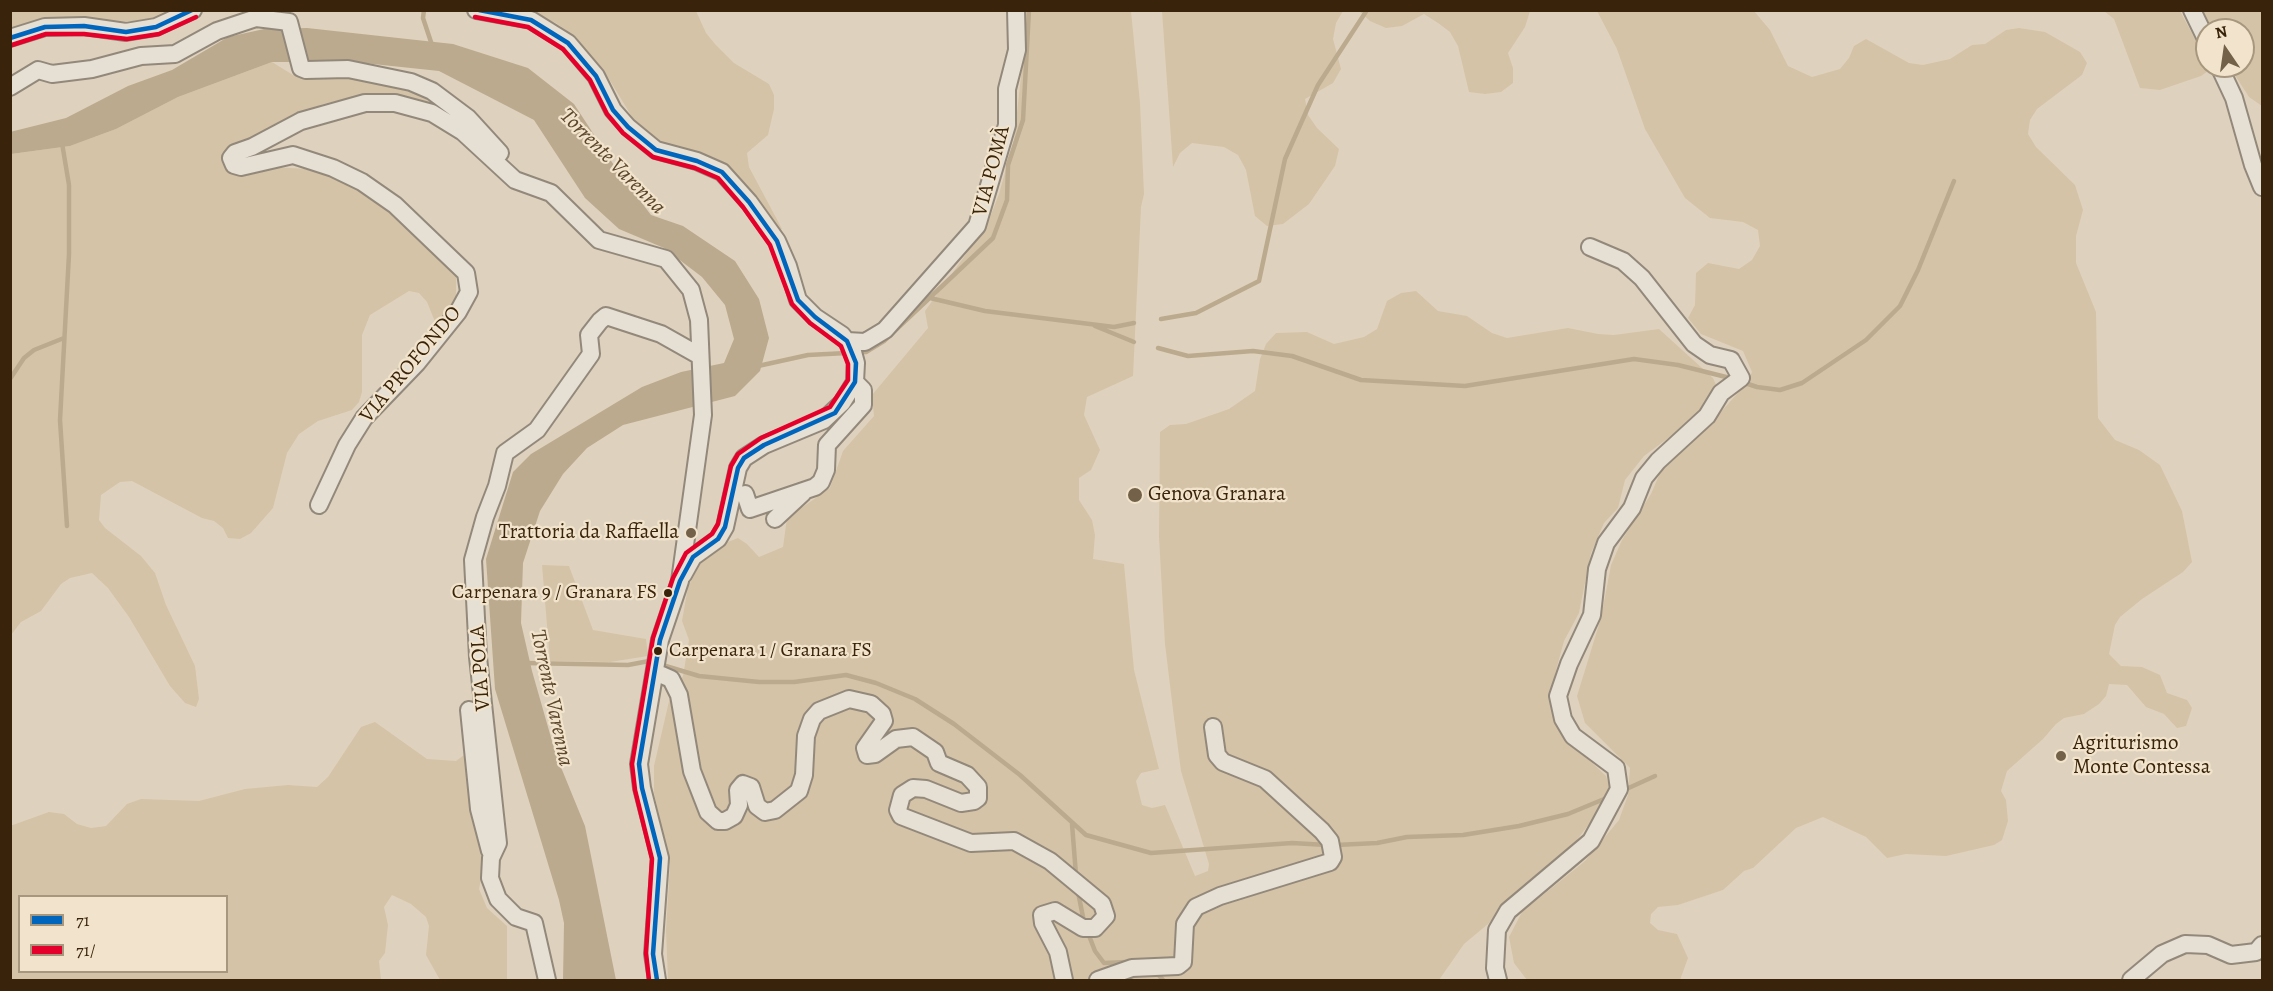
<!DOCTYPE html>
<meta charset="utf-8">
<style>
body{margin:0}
#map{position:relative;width:2273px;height:991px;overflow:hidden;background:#ded2be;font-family:Alegreya,serif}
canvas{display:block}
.frame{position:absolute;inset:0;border:12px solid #39240b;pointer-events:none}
.legend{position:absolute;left:18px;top:895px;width:210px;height:78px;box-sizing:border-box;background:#f2e4cc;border:2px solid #a8977f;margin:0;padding:8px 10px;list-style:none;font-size:18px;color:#39240b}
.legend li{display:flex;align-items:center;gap:12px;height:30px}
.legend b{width:30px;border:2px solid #a8977f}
.north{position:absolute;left:2195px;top:18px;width:60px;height:60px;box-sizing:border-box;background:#f2e4cc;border:2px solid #a8977f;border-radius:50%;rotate:347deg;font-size:16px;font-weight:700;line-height:24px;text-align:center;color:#39240b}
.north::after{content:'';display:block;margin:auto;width:21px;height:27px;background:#73614a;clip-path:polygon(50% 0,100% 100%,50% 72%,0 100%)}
</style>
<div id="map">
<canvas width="2273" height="991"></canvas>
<div class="frame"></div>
<ul class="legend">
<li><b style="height:8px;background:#0065bd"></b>71</li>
<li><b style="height:8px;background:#e4002b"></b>71/</li>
</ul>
<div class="north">N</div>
</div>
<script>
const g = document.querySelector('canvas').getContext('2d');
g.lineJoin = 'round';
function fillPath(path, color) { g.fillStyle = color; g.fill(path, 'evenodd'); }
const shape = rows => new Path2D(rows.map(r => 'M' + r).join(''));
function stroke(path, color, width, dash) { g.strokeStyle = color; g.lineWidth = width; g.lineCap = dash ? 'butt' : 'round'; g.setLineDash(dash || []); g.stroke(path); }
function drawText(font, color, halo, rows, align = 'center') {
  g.font = font + ' Alegreya,serif'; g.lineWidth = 4.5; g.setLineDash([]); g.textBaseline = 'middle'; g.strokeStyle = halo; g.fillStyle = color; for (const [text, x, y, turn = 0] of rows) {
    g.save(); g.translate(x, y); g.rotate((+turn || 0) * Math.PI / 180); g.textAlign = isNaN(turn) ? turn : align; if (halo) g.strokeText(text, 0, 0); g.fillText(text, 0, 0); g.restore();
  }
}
fillPath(shape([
 [11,11,176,11,141,22,66,18,11,29],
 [518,11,696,11,706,33,715,44,734,63,769,84,774,95,774,109,768,135,747,153,749,167,782,229,777,231,759,202,726,166,662,143,637,125,609,79,576,37,556,23,532,13],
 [1024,11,1131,11,1140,103,1144,194,1141,207,1133,376,1087,397,1084,415,1100,450,1091,470,1079,478,1079,500,1092,520,1095,535,1093,559,1124,564,1134,670,1159,769,1141,773,1136,781,1142,805,1152,808,1165,805,1195,876,1208,871,1209,864,1181,771,1174,718,1165,644,1159,537,1160,432,1170,425,1186,424,1229,409,1255,391,1260,359,1266,344,1276,333,1307,332,1334,344,1364,337,1377,329,1387,301,1401,293,1416,291,1438,311,1467,316,1492,333,1507,338,1568,328,1598,334,1614,335,1659,329,1713,378,1717,387,1702,413,1644,456,1625,480,1618,508,1604,523,1591,553,1579,613,1564,641,1555,674,1552,702,1565,737,1606,776,1612,794,1570,849,1536,876,1488,924,1464,944,1439,980,668,980,666,930,670,865,654,793,654,766,670,697,683,676,689,640,682,621,688,587,701,562,725,543,738,538,747,544,759,557,783,547,787,518,830,488,843,451,874,416,872,395,928,328,925,311,987,225,999,194,1014,140,1025,40],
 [1162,11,1343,11,1336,23,1333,39,1341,69,1333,83,1305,99,1308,115,1317,128,1339,149,1335,166,1309,204,1283,224,1267,226,1255,216,1246,170,1238,155,1224,147,1192,143,1180,153,1173,167],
 [1359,11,1530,11,1525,27,1508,53,1513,68,1513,83,1501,92,1485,94,1469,92,1458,46,1450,32,1438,23,1424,14,1402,26,1386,28,1370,21],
 [1597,11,1754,11,1770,30,1788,66,1812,77,1840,69,1849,58,1854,46,1866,39,1909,63,1923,65,1950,59,1972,45,1985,44,2006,30,2019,28,2045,32,2080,52,2087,63,2082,75,2037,109,2030,120,2028,134,2036,147,2075,185,2083,210,2076,236,2076,263,2096,312,2098,418,2115,440,2139,450,2160,465,2182,511,2192,562,2183,572,2142,599,2120,617,2115,625,2109,654,2121,666,2142,667,2160,675,2167,693,2187,700,2192,708,2186,726,2177,728,2164,714,2146,707,2127,685,2109,684,2106,696,2099,704,2084,714,2064,718,2056,724,2043,739,2007,771,2001,791,2006,800,2008,821,2002,840,1994,845,1946,856,1906,854,1887,858,1866,837,1823,817,1796,828,1753,868,1744,871,1723,890,1678,905,1658,907,1651,914,1650,923,1658,930,1677,934,1688,958,1680,980,1527,980,1514,963,1509,937,1522,912,1585,861,1619,820,1628,795,1630,768,1585,723,1577,696,1601,618,1611,565,1622,540,1651,494,1663,466,1701,434,1746,384,1752,372,1743,351,1701,334,1688,318,1695,305,1696,273,1708,263,1739,269,1752,260,1760,246,1758,230,1743,222,1710,218,1685,198,1645,129,1617,49],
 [2104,11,2180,11,2211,69,2201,76,2160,90,2140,88,2114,19],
 [2199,11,2262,11,2262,106,2249,97,2229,66,2243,66,2243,30,2210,30],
 [272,62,293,75,333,75,388,82,422,91,450,110,449,115,358,96,323,104,231,146,224,166,231,173,271,167,308,169,333,176,371,198,414,233,456,277,456,298,436,324,427,302,419,293,409,291,370,315,362,335,362,392,359,402,352,410,318,421,299,434,287,453,273,508,251,533,240,539,228,538,223,528,214,521,202,518,132,481,120,482,101,495,99,520,105,528,141,556,155,573,166,605,195,666,199,699,196,707,185,703,170,686,129,617,108,588,92,573,70,578,61,584,41,611,21,622,11,635,11,154,70,146,116,129,178,97],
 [542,565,569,566,593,630,646,639,648,656,610,662,550,661],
 [375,722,427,759,456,761,464,755,485,860,479,889,487,908,507,926,507,980,440,980,426,955,429,926,426,917,411,904,392,895,384,907,388,925,385,953,379,961,381,980,11,980,10,826,49,812,64,814,77,824,91,828,106,826,127,804,141,799,199,801,245,789,288,785,317,787,328,777,361,727],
 [20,896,226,896,226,972,20,972]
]), '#d5c3a7');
fillPath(shape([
 [307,28,453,44,528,68,574,104,619,173,651,215,683,226,735,261,759,299,769,338,760,371,735,396,623,425,587,448,563,474,540,511,523,563,521,623,532,671,556,755,585,826,616,980,563,980,564,923,559,900,495,689,486,559,513,472,531,454,642,387,681,372,724,363,734,339,725,305,702,277,664,248,619,229,585,198,534,120,439,71,354,62,272,62,178,97,116,129,70,146,11,154,10,132,66,118,128,86,172,70,228,37,264,29]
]), '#bcaa8e');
stroke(shape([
 [424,10,423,18,433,48],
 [62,143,69,185,69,254,60,420,67,526],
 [930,298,985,311,1114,327,1134,323],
 [1161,319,1196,313,1259,281,1285,159,1318,85,1367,10],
 [1095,326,1134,342],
 [1158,348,1188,356,1253,351,1292,356,1361,380,1465,386,1634,359,1678,365,1734,379],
 [758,366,808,355,866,352,884,341,993,238,1007,200,1008,165,1023,120,1029,10],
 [10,379,24,358,34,350,64,338],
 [1742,382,1757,387,1780,390,1802,383,1866,340,1900,306,1918,270,1954,181],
 [525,663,628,665,649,661,699,676,759,682,794,682,846,675,876,683,915,699,954,724,1020,775,1086,835,1151,853,1292,843,1327,845],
 [1622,791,1655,776],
 [1072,824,1076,875],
 [1336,845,1377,843,1407,837,1463,835,1519,826,1568,814,1609,797],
 [1078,892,1084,922],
 [1088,933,1095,951,1104,963,1127,962],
 [1156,972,1163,980]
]), '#bcaa8e', 4.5);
const minor = shape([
 [476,10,531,20,568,43,596,76,613,110,628,127,656,150,697,161,722,172,749,202,777,241,788,266,798,300,815,317,842,335,852,348,856,363,855,382,842,403,824,420,764,445,744,458,738,468,725,527,718,539,693,557,683,575],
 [2192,10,2207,41],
 [10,38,45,27,84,26,126,32,156,27,193,10],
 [2219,66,2234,98,2253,165,2262,187],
 [10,87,38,70,52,74,92,69,141,56,175,54,217,31,256,18,289,22,301,68,306,70,348,69,411,82,432,91,468,118,500,153],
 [847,341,865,342,885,330,977,226,1007,125,1007,89,1017,50,1016,10],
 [745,494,750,509,815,487,821,482,826,470,827,445,863,405,863,390,855,382],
 [319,505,347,445,364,418,417,363,458,312,469,292,466,273,395,205,362,182,333,168,293,155,241,167,234,165,231,158,235,153,252,147,301,121,365,103,395,103,432,113,463,132,515,180,551,193,599,240,666,259,691,290,699,320,703,415,680,581,660,640,639,764,642,788,660,858,653,954,657,980],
 [775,519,803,493],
 [655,672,671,679,679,695,692,771,708,812,718,821,725,821,734,816,739,805,738,790,743,784,751,787,757,806,765,812,775,810,799,791,804,775,806,736,812,719,819,711,849,699,871,704,882,714,884,721,865,748,867,755,875,754,896,739,913,737,935,752,939,763,967,775,978,787,978,798,974,801,961,803,926,789,913,788,902,795,898,810,901,816,971,843,1014,841,1050,861,1102,904,1106,916,1095,928,1083,928,1055,911,1042,915,1043,923,1058,952,1064,980],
 [469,710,479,809,490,851],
 [547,980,534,923,516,917,498,899,490,878,491,858,498,843,478,657,473,560,485,517,497,486,505,453,537,430,591,354,589,335,600,321,606,316,661,334,700,356],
 [1098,980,1132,968,1178,966,1183,962,1185,924,1196,907,1220,896,1330,862,1333,857,1330,841,1322,831,1265,779,1223,762,1217,755,1213,727],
 [1498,980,1495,968,1497,930,1508,911,1591,841,1619,789,1616,768,1573,736,1563,719,1558,696,1569,664,1592,615,1597,569,1606,543,1632,508,1644,478,1658,461,1707,416,1721,393,1741,378,1731,360,1710,355,1694,344,1642,278,1623,261,1590,247],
 [2131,980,2162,954,2185,944,2208,945,2231,955,2256,952,2262,945]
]);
stroke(minor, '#93897b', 20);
stroke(minor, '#e5dfd4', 16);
stroke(shape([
 [479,10,531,20,568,43,596,76,613,110,628,127,656,150,697,161,722,172,749,202,777,241,798,300,815,317,847,341,856,363,855,382,835,413,764,445,744,458,738,468,725,527,718,539,693,557,680,581,660,640,639,764,642,788,660,858,653,954,657,980],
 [10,38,45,27,84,26,126,32,156,27,192,10]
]), '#0065bd', 4.5);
stroke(shape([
 [475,17,528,27,563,49,590,80,607,114,623,133,653,157,695,168,718,178,743,207,770,245,792,304,810,323,841,346,848,364,848,380,830,407,761,438,738,454,731,466,718,524,712,534,686,553,673,578,653,638,632,764,635,790,652,859,646,953,649,980],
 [12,45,46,34,84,34,127,39,159,34,196,17]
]), '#e4002b', 4.5);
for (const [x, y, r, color] of [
 [1135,495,8,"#73614a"],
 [691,533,6,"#73614a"],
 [668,593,5,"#39240b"],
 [658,651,5,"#39240b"],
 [2061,756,6,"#73614a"]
]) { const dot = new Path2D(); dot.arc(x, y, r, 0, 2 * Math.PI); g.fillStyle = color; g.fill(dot); stroke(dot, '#f2e4cc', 2); }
drawText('20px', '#39240b', '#f2e4cc', [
 ["Carpenara 9 / Granara FS",657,593],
 ["Carpenara 1 / Granara FS",669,651,"left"]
], 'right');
drawText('21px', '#39240b', '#f2e4cc', [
 ["VIA POMÀ",992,171,-75],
 ["VIA PROFONDO",411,365,-50],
 ["VIA POLA",481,668,-94]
]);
drawText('21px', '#39240b', '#f2e4cc', [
 ["Genova Granara",1148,495],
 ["Trattoria da Raffaella",679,533,"right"],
 ["Agriturismo",2073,744],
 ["Monte Contessa",2073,768]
], 'left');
drawText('italic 22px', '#5c472c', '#f2e4cc', [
 ["Torrente Varenna",612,162,45],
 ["Torrente Varenna",551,698,78]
]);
</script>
